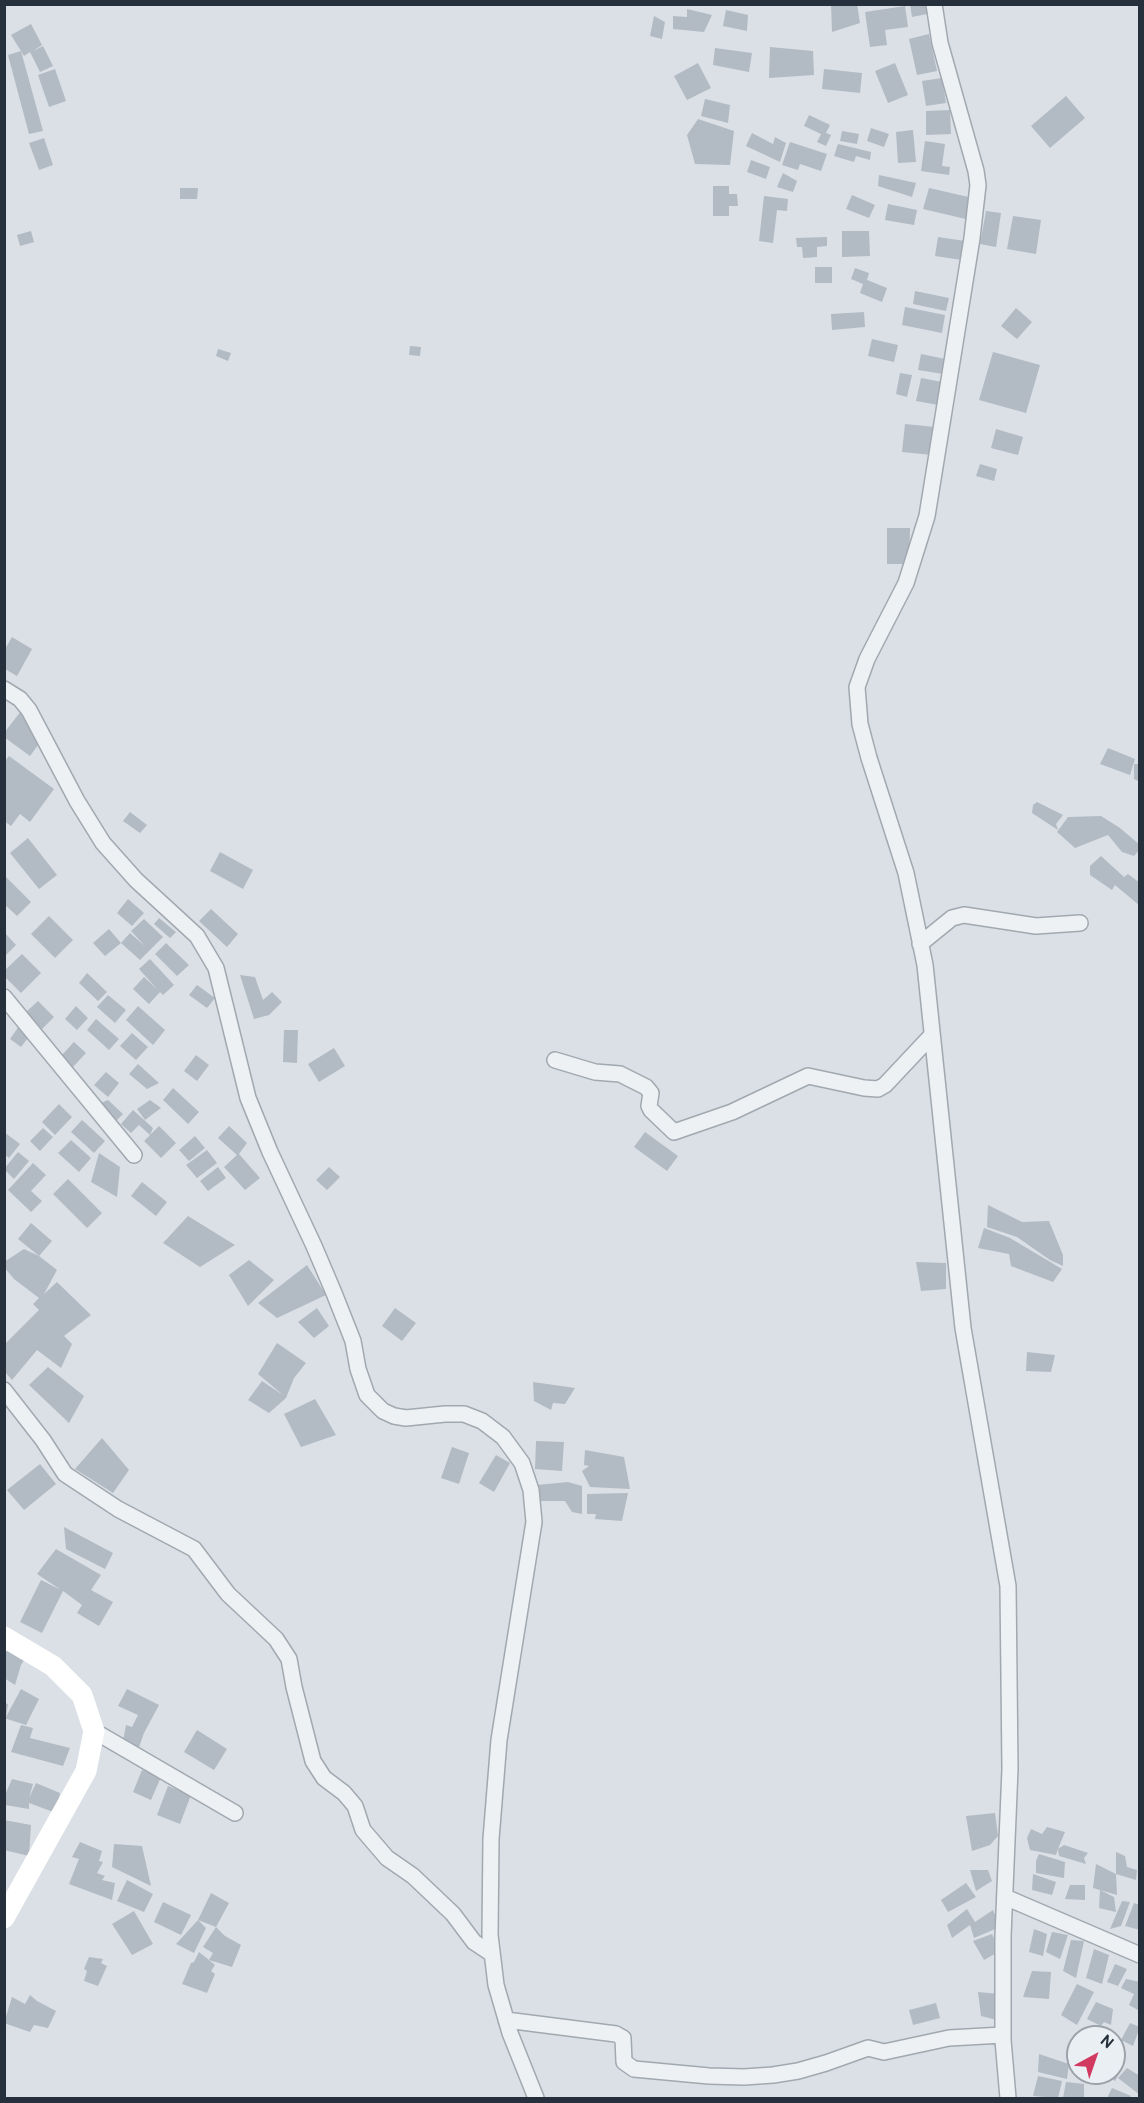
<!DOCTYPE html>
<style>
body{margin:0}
#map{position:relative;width:1144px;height:2103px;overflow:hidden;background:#dbe0e6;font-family:Overpass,sans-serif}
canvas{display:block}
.frame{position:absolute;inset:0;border:6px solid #25303c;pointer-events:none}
.north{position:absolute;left:1066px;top:2025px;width:60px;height:60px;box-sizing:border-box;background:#eaeff4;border:2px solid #9ba3aa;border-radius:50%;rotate:40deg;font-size:16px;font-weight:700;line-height:24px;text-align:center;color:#25303c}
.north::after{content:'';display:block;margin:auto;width:21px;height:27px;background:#d23960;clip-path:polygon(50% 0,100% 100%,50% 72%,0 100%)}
</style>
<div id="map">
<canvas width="1144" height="2103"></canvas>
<div class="frame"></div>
<div class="north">N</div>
</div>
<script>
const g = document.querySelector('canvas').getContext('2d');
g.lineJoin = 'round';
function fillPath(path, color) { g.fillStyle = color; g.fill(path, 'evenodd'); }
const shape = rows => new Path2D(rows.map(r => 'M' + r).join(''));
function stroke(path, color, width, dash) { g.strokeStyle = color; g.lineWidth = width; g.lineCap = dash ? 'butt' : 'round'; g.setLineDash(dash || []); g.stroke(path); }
fillPath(shape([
 [831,4,857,4,860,23,832,32],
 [910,4,931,4,932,13,912,17],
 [905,6,908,27,885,30,887,45,870,47,865,12],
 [687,9,712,15,704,32,673,29,673,16,687,17],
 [726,10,748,15,747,31,723,26],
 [654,16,665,22,662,39,650,36],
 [31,24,42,45,33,51,43,46,53,66,40,72,30,52,24,56,11,35],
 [929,34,937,71,917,75,909,39],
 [770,47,813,51,814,75,769,78],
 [715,48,752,53,749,72,713,65],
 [21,51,43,131,29,134,8,55],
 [698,63,711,88,687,100,674,76],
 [895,63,908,95,888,103,875,71],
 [55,69,66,101,49,107,38,75],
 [824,69,862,73,860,93,822,89],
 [942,78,946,103,926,106,922,81],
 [1066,96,1085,118,1050,148,1031,126],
 [705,99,730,105,728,123,701,116],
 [950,110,951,134,926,135,926,111],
 [809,115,830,125,826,133,831,135,826,146,817,142,821,134,804,126],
 [698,119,734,131,730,165,695,164,687,135],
 [871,128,889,134,884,147,867,141],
 [913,130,916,162,898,163,896,132],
 [842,131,859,134,857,144,840,141],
 [752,133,773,144,775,137,786,143,780,162,746,146],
 [44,138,53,165,39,170,29,143],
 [925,141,945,144,942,166,950,167,949,175,921,171],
 [790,142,827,154,821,171,800,164,798,170,782,165],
 [838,144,871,152,870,160,856,156,854,162,834,156],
 [751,160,770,167,766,179,747,172],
 [783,173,797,181,793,192,777,187],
 [879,175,916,183,912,197,878,186],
 [713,186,729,186,729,194,737,194,738,206,729,206,729,216,713,216],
 [180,188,198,188,197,199,180,199],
 [929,188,973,198,970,220,923,209],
 [852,195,875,205,869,218,846,209],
 [764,196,788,199,787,211,777,210,773,243,759,241],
 [888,204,917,210,914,225,885,220],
 [986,211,1001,213,996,247,980,244],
 [1013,216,1041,220,1036,254,1007,249],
 [31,231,34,242,20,246,17,235],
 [842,231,869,231,870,256,842,257],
 [827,237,827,246,817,247,817,257,803,258,802,247,797,247,796,238],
 [938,237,965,241,962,260,935,256],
 [815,267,832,267,832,283,815,283],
 [855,268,869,273,867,280,887,288,882,302,860,293,863,284,851,279],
 [915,291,949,298,946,311,913,304],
 [905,307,945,315,942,333,902,325],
 [1016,308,1032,322,1017,339,1001,326],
 [864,312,865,327,832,330,831,314],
 [872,339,898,345,894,362,868,356],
 [410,346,421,347,420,356,409,355],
 [218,349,231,353,228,361,216,356],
 [993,352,1040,365,1026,413,979,400],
 [921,354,945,359,943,374,918,370],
 [900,373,912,375,907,397,896,394],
 [921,378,942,382,938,405,916,401],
 [905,424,935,427,932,455,902,452],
 [996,429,1023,437,1018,455,991,448],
 [980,464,997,469,994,481,976,476],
 [887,528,910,528,909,564,887,564],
 [12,637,32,649,17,676,5,669,5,649],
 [21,711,41,741,30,756,4,737,4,733],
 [1108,748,1135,759,1130,775,1100,764],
 [9,756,54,789,30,822,20,814,11,826,4,821,4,762],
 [1134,764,1140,764,1140,782,1134,779],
 [1037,802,1063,815,1056,824,1058,830,1032,813,1033,805],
 [130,812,147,825,140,833,123,821],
 [1101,816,1120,828,1140,845,1140,849,1134,856,1122,852,1108,835,1075,848,1057,832,1068,817],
 [28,838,57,875,39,889,10,853],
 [220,852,253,870,243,889,210,871],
 [1101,856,1124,877,1128,874,1140,883,1140,906,1115,885,1124,877,1115,885,1112,890,1090,875,1090,866],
 [4,875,31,902,17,916,4,904],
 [128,899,144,913,132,926,117,913],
 [211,909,238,934,227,947,199,921],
 [49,916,73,940,55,958,31,934],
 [159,918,176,932,170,938,154,924],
 [144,919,163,937,140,960,121,943,130,933,145,946,131,931],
 [109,929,121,943,105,956,93,943],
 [5,933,16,945,5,956],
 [166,943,189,965,177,976,155,954],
 [22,954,41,973,21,993,4,976,4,971],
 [150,959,174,985,163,995,160,992,149,1004,133,989,144,977,157,989,139,969],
 [87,973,107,992,98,1001,79,983],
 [240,975,255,977,263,1000,272,992,282,1002,269,1015,254,1019],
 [197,985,215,998,207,1008,189,995],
 [108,995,126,1010,115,1023,97,1007],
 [38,1001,54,1017,42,1029,26,1012],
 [76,1006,88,1018,77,1030,65,1019],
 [138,1006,165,1030,153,1045,126,1020],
 [96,1019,119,1039,109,1050,87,1030],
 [19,1026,31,1034,21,1047,10,1039],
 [284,1030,298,1030,297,1063,283,1062],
 [132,1033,148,1047,136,1060,120,1046],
 [74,1042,86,1053,73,1067,61,1056],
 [334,1048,345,1066,319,1082,308,1064],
 [196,1055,209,1065,197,1081,184,1071],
 [138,1064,159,1083,147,1089,129,1074],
 [106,1072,119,1083,108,1097,94,1085],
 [173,1088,199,1112,188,1124,163,1100],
 [108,1100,123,1114,116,1121,98,1104],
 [150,1100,161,1108,145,1120,137,1109],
 [59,1104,72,1117,55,1135,42,1122],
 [133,1110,153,1128,150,1135,159,1126,176,1143,161,1158,144,1141,150,1135,139,1125,131,1133,121,1124],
 [82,1120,105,1141,94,1153,71,1132],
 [229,1126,247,1143,239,1154,260,1178,245,1190,224,1167,237,1155,218,1138],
 [43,1128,53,1137,40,1151,30,1141],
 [4,1132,20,1144,9,1158,4,1154],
 [645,1132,678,1156,667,1171,634,1147],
 [195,1136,205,1148,189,1161,179,1150],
 [71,1140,91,1158,79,1172,58,1153],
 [207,1150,217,1163,197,1178,186,1165],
 [18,1152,29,1161,14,1179,4,1169],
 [99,1153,120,1167,117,1197,91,1182],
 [33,1163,46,1175,31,1191,42,1201,31,1212,8,1190],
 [218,1167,226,1178,208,1191,200,1181],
 [329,1167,340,1177,327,1190,316,1180],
 [68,1179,102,1213,87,1228,53,1194],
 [142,1182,167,1202,156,1216,131,1196],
 [988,1205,1022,1222,1049,1221,1063,1255,1063,1266,1050,1260,1017,1237,987,1227],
 [188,1216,235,1245,200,1267,163,1243],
 [31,1223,52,1241,39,1256,18,1239],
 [984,1228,1010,1238,1062,1269,1053,1282,1011,1266,1009,1254,978,1248],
 [24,1249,39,1256,57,1270,44,1294,57,1282,91,1315,64,1336,72,1344,61,1368,37,1350,12,1380,4,1371,4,1345,39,1310,33,1304,39,1298,14,1279,4,1267,4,1262],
 [249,1260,274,1280,248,1306,229,1275],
 [916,1262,946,1263,946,1289,921,1291],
 [307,1265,326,1295,277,1318,258,1303],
 [317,1308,329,1326,314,1338,298,1322],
 [395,1308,416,1323,402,1341,382,1326],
 [277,1343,306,1363,294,1378,286,1398,269,1413,248,1400,262,1381,283,1395,258,1374],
 [1027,1352,1055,1355,1051,1372,1026,1371],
 [48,1367,84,1396,69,1423,29,1385],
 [533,1382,575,1388,565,1404,553,1403,551,1410,534,1401],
 [315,1399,336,1435,301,1447,284,1414],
 [102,1438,129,1470,113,1493,75,1469],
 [536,1441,564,1442,562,1471,535,1469],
 [452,1447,469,1453,459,1484,441,1478],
 [585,1450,624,1457,630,1489,590,1487,582,1471,589,1466,584,1465],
 [496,1455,510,1463,494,1492,479,1483],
 [40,1464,56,1484,24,1510,7,1490],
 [568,1482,582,1486,582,1514,572,1512,565,1501,541,1501,537,1485],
 [628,1493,622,1521,595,1519,596,1514,587,1514,587,1494],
 [64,1527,113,1553,105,1569,66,1549],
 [56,1549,101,1575,91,1590,113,1602,99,1626,77,1613,82,1605,63,1591,42,1633,20,1622,41,1580,61,1590,37,1574],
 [11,1646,26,1657,21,1665,15,1685,4,1678,4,1654],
 [21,1689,39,1699,26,1725,4,1718,4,1703,8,1704,6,1717],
 [127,1689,159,1705,144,1733,138,1750,123,1741,126,1725,132,1727,138,1715,118,1706],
 [21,1725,33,1728,30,1738,70,1748,63,1766,11,1752],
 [197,1730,227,1749,214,1770,184,1752],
 [142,1770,161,1777,151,1800,133,1792],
 [12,1779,33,1784,29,1798,36,1783,60,1793,56,1813,29,1803,29,1809,5,1805,5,1795],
 [168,1786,191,1795,180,1824,157,1815],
 [995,1813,998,1836,990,1845,972,1851,966,1816],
 [4,1820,31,1825,29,1856,4,1850],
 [1047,1827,1065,1832,1058,1849,1064,1845,1088,1853,1084,1858,1086,1864,1059,1856,1058,1849,1056,1855,1030,1850,1027,1838,1031,1829,1042,1834],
 [80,1842,102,1851,99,1861,103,1862,97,1873,105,1876,102,1880,115,1883,112,1900,69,1884,79,1859,72,1857],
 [114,1844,142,1846,151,1886,112,1867],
 [1116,1852,1125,1856,1127,1867,1137,1870,1136,1880,1116,1874],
 [1039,1854,1065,1862,1064,1878,1036,1873,1036,1861],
 [1096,1864,1116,1874,1117,1895,1093,1888],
 [970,1870,988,1870,992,1881,976,1891],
 [1033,1874,1056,1882,1052,1895,1032,1890],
 [127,1880,153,1894,144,1912,117,1901],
 [966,1883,976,1897,948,1912,941,1900],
 [1070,1885,1085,1885,1085,1900,1065,1899],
 [1100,1890,1114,1897,1116,1912,1099,1908],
 [211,1893,229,1903,216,1927,198,1920,206,1928,194,1953,176,1944,198,1920],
 [1122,1901,1130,1902,1121,1926,1110,1929],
 [163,1902,191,1915,181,1935,154,1922],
 [1134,1903,1140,1905,1140,1930,1125,1926],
 [967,1909,975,1922,993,1910,1000,1927,974,1938,970,1925,952,1938,947,1925],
 [134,1911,153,1944,132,1955,112,1924],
 [216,1927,225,1936,241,1945,232,1967,209,1960,215,1965,211,1971,215,1974,207,1993,182,1984,191,1963,194,1962,199,1952,209,1960,213,1953,203,1947],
 [1034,1929,1047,1934,1043,1956,1029,1952],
 [1052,1932,1068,1935,1060,1959,1046,1952],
 [992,1934,1000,1951,984,1960,973,1941],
 [1071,1940,1084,1941,1076,1978,1063,1971],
 [1094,1949,1109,1955,1102,1984,1086,1978],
 [89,1957,103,1959,101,1963,107,1966,98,1986,84,1981,87,1971,84,1969],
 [1115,1964,1127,1969,1118,1986,1107,1982],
 [1032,1971,1051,1972,1049,1999,1023,1997],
 [1126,1979,1140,1982,1138,2010,1129,2005,1134,1994,1121,1988],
 [1077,1984,1094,1992,1077,2025,1061,2015],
 [978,1992,1000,1994,1001,2021,981,2016],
 [30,1995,37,2001,56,2011,48,2028,34,2025,30,2032,4,2023,12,1997,25,2004],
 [1096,2002,1113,2009,1111,2025,1104,2022,1101,2026,1087,2019],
 [936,2003,940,2018,913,2025,909,2010],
 [1130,2023,1140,2027,1133,2046,1121,2040],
 [1078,2039,1078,2073,1082,2073,1080,2077,1071,2072,1072,2052],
 [1039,2054,1069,2064,1067,2079,1038,2072],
 [1114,2057,1125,2062,1115,2081,1107,2077,1109,2073,1114,2073],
 [1127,2068,1140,2076,1140,2095,1118,2078],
 [1038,2076,1062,2081,1058,2098,1033,2096],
 [1066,2082,1084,2084,1084,2098,1063,2098],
 [1112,2088,1131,2096,1129,2098,1107,2098]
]), '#b2bac3');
const street = shape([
 [934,4,940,43,976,171,978,185,972,238,927,516,906,583,867,659,857,687,860,724,869,758,906,873,925,965,963,1328,1008,1586,1010,1769,1003,1936,1003,2040,1008,2098],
 [4,689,20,699,29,710,77,801,103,843,136,880,197,936,216,968,248,1098,270,1152,314,1246,334,1293,353,1341,358,1369,367,1395,383,1411,394,1416,406,1418,445,1414,464,1414,482,1421,503,1437,522,1463,531,1490,534,1522,499,1740,491,1839,490,1935,496,1985,510,2033,536,2098],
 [920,944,952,918,964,915,1036,926,1080,923],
 [4,997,134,1155],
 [555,1060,595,1072,620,1074,646,1087,651,1093,649,1106,651,1110,674,1132,732,1112,808,1076,864,1088,878,1089,885,1085,932,1035],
 [4,1390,43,1440,65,1474,118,1509,194,1549,228,1594,276,1639,289,1659,294,1687,313,1761,324,1778,344,1793,355,1806,363,1830,387,1858,413,1876,453,1914,474,1942,492,1954],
 [94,1731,235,1813],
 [1005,1897,1140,1955],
 [506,2020,616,2034,623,2038,624,2062,634,2069,709,2076,744,2077,773,2075,798,2071,826,2063,868,2048,884,2052,949,2038,1003,2035]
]);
stroke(street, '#a1a8b0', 18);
stroke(street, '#edf1f4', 15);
stroke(shape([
 [4,1637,53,1666,82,1695,94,1731,86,1771,4,1918]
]), '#fff', 21);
</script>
